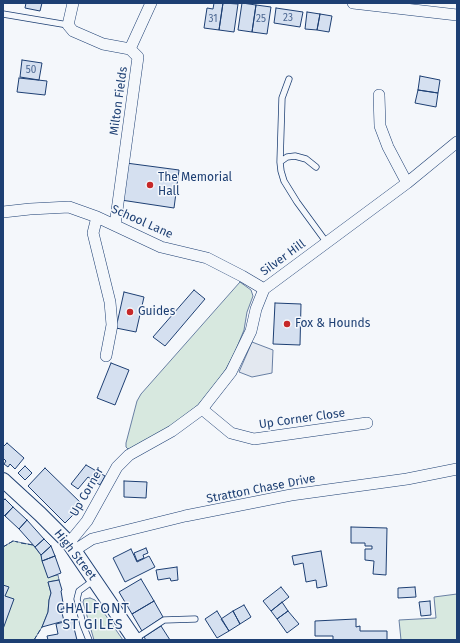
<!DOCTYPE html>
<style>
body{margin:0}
#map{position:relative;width:460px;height:643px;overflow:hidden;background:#f4f7fb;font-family:"Fira Sans",sans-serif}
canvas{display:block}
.frame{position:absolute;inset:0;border:4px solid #1d3f73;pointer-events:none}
</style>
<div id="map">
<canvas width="460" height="643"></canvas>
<div class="frame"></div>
</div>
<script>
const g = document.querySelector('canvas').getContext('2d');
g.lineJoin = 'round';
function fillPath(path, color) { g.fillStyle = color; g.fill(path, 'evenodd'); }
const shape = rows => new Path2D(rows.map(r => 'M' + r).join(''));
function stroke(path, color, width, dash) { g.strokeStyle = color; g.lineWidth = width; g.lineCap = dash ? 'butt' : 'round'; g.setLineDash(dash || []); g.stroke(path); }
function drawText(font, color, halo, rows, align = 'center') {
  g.font = font + ' "Fira Sans",sans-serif'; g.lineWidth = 3; g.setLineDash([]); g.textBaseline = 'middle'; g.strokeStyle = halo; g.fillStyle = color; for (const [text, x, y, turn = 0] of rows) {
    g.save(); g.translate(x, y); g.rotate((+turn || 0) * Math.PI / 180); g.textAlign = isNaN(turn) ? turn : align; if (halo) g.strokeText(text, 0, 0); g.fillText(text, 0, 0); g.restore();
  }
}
const green = shape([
 [240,282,251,290,253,296,247,312,244,330,235,352,226,369,212,389,198,405,170,427,133,449,128,449,126,447,126,443,137,401,141,394,240,282],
 [13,541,33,545,41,555,48,577,58,575,59,580,48,582,51,593,49,600,48,612,42,627,34,640,3,640,3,547,13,541],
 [457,594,457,640,401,640,399,620,436,618,434,597,457,594],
 [90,598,95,600,123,640,94,640,83,602,84,599,90,598]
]);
fillPath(green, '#d7e8df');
stroke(green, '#687fa3', 1);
const parking = shape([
 [252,342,273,350,272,373,252,377,239,372,252,342]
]);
fillPath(parking, '#e3e8f0');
stroke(parking, '#687fa3', 1);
const building = shape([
 [26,3,42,3,40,11,25,8,26,3],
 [214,3,223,3,219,30,204,28,207,8,213,9,214,3],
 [223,3,238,4,234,32,219,30,223,3],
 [242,3,256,5,252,32,238,30,242,3],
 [256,5,271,7,267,34,252,32,256,5],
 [276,8,303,12,300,27,274,23,276,8],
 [307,12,320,14,317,30,305,29,307,12],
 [320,14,332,16,329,32,317,30,320,14],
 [22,60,42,63,39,80,20,77,22,60],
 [420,76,440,80,438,93,418,90,420,76],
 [19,78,47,81,45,95,17,92,19,78],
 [418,90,438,93,436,107,415,103,418,90],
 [126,163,179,170,174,208,121,200,126,163],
 [194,290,205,299,165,346,153,337,194,290],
 [124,292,144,297,136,332,116,328,124,292],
 [275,303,301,304,300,345,273,344,275,303],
 [111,363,129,370,115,405,97,398,111,363],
 [7,443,24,458,15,469,10,464,8,467,4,464,6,461,3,458,3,447,7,443],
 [86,465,105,476,100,485,88,477,78,489,71,484,86,465],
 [25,466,32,473,25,480,18,473,25,466],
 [45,468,83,505,65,523,28,486,45,468],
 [124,481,147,482,146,498,124,497,124,481],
 [5,499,13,507,3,517,3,501,5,499],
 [13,507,27,520,19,529,5,516,13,507],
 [27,520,44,539,35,547,19,529,27,520],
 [351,527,387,528,386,575,373,574,374,561,365,560,365,549,372,549,372,546,365,546,365,543,351,543,351,527],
 [44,539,51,546,41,555,35,547,44,539],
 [51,546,55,556,42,561,41,555,51,546],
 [146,548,148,553,143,555,144,558,137,561,134,553,146,548],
 [131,549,137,562,149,556,155,567,125,582,113,558,131,549],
 [321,551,327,586,317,588,316,580,306,582,303,563,294,565,292,556,321,551],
 [55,556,61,573,48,578,42,561,55,556],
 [177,567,178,580,171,581,170,578,158,580,156,570,177,567],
 [141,579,154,601,132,614,119,592,141,579],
 [59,580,62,590,61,591,64,609,61,609,64,621,42,627,48,612,49,600,51,593,48,582,59,580],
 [3,585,9,587,5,596,14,599,3,629,3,585],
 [281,587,289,597,271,611,263,601,281,587],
 [415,587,416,597,398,598,398,588,415,587],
 [154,601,163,617,142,631,132,614,154,601],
 [430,601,431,615,421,616,419,602,430,601],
 [282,602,288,611,277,619,271,611,282,602],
 [244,605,251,617,240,624,233,611,244,605],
 [217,611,229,631,217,638,205,619,217,611],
 [233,611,240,624,229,631,221,619,233,611],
 [288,611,299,624,287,633,277,619,288,611],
 [356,619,356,627,360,626,360,631,387,631,387,640,333,640,333,636,315,636,315,621,356,619],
 [72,620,77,640,48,640,47,636,58,634,56,624,72,620],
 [161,626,170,640,146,640,144,637,161,626]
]);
fillPath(building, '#d5e0f0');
stroke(building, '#1d3f73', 1);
const service = shape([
 [3,14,68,25],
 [280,162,282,98,289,79],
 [316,167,306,159,295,156,287,157,280,162,281,171,284,181,297,202,327,243],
 [135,639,164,620,195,619],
 [89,640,83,625,77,599,79,591,94,580]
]);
const minor = shape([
 [73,3,68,25,73,31,103,44,130,49,138,57,115,225],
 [353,3,457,15],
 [130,49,151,3],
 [379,95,380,126,388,147,407,183],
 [3,212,30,209,69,207,97,217,161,247,207,258,242,276,264,289],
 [97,217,93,233,110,302,112,325,106,356],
 [202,409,231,433,254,439,367,423],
 [69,543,87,521,117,467,129,455,172,431,202,409,231,372,251,331,256,309,264,289,407,183,457,142],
 [75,550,92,539,185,516,291,495,407,479,457,469]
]);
const tertiary = shape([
 [3,480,40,514,69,543,135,640]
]);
stroke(service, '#1d3f73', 7);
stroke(minor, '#1d3f73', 12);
stroke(tertiary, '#1d3f73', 16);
stroke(service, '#f4f7fb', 5.5);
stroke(minor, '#f4f7fb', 11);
stroke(tertiary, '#f4f7fb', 14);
stroke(shape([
 [21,543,33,545],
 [3,547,13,541,18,542],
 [34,640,42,627]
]), '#1d3f73', 1, [5, 2]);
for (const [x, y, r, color] of [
 [150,185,4,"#c62828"],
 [130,312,4,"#c62828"],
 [287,324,4,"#c62828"]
]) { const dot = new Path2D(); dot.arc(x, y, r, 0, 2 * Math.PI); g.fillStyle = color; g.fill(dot); stroke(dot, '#f4f7fb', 1.5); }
drawText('10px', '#4b6792', null, [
 ["23",288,18],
 ["31",213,19],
 ["25",261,19],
 ["50",31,70]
]);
drawText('12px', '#1d3f73', '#f4f7fb', [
 ["Milton Fields",119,101,-82],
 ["School Lane",142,222,24],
 ["Silver Hill",283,258,-36],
 ["Up Corner Close",302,419,-8],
 ["Stratton Chase Drive",261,489,-11],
 ["Up Corner",87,492,-60],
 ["High Street",75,555,52]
]);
drawText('12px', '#1d3f73', '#f4f7fb', [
 ["The Memorial",158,178],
 ["Hall",158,192],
 ["Guides",138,312],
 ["Fox & Hounds",295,324]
], 'left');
g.letterSpacing = '1px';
drawText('14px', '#1d3f73', '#f4f7fb', [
 ["CHALFONT",93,609],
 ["ST GILES",93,625]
]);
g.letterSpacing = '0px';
</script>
